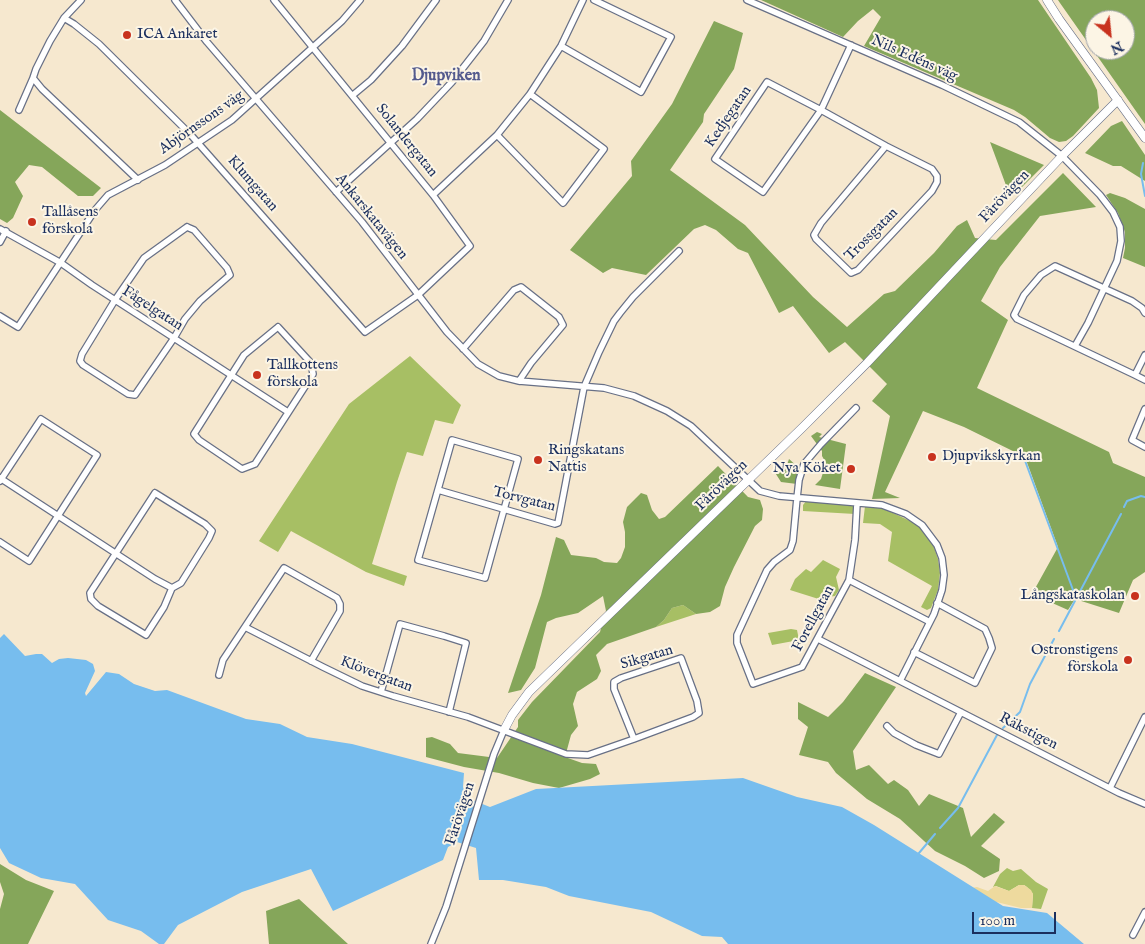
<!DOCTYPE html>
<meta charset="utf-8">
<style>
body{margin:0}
#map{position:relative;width:1145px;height:944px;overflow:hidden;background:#f6e8cf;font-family:"IM FELL English",serif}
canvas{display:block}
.north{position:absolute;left:1085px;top:10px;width:50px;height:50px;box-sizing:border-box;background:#fcf5e5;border:1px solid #a2a6af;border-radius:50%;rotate:152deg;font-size:14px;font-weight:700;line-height:20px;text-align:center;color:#1b2f5e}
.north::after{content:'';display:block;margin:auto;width:18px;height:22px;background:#c8321e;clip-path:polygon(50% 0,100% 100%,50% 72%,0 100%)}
.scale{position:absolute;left:972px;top:912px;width:84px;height:22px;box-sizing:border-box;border:2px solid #1b2f5e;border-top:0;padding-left:6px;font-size:15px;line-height:18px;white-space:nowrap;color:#1b2f5e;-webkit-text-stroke:4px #fcf5e5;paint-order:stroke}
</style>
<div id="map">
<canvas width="1145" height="944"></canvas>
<div class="north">N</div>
<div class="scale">100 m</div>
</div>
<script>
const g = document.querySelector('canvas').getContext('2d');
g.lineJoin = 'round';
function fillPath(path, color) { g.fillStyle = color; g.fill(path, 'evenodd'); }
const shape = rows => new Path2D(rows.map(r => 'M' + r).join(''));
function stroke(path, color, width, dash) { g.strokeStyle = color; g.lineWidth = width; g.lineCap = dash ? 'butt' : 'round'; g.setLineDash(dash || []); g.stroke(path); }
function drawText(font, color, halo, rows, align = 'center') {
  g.font = font + ' "IM FELL English",serif'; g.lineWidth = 4; g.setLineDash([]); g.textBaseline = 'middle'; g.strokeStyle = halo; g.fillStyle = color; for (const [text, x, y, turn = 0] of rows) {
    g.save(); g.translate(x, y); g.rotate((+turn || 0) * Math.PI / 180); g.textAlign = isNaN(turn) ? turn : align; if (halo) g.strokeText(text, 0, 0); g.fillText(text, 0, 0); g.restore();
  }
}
fillPath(shape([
 [410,356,461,405,453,424,435,420,423,456,407,452,397,482,372,564,407,576,404,586,366,572,291,531,278,552,259,541,349,404],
 [807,500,854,505,855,514,803,511,803,505],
 [865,506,880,507,919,525,932,541,938,559,940,573,938,590,931,608,927,610,921,607,932,586,888,561,892,532,880,524,863,523],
 [823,560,840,569,836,577,839,590,835,596,827,597,825,601,790,590,795,579,806,569,811,572],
 [683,605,696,614,656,627,664,620,672,608],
 [791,629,797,630,799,640,772,645,768,633],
 [1007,868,1013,871,1021,869,1036,882,1048,889,1041,909,1032,908,1033,894,1027,887,1024,885,1019,885,1009,891,996,886,993,887,1000,874]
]), '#a7bf64');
fillPath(shape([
 [761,0,1038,0,1091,78,1097,90,1099,108,1073,136,1066,141,1059,142,1050,138,1025,117,1014,110,864,46,881,17,873,9,858,21,843,37],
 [1058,0,1145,0,1145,124,1060,3],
 [1095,20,1125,20,1125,50,1095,50],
 [714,21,743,33,734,69,704,114,703,122,670,170,745,225,813,297,847,327,884,294,895,291,934,253,957,226,967,220,975,238,996,240,1063,173,1096,207,1040,216,1000,267,981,301,1008,320,977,388,1109,452,1113,463,1145,477,1145,572,1133,580,1119,613,1075,599,1068,610,1032,594,1058,547,1025,457,964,427,923,411,885,492,900,498,872,499,890,416,872,401,887,384,845,342,829,353,793,306,779,313,748,253,738,249,716,230,705,225,694,229,646,275,612,268,603,273,570,250,632,176,631,161,672,104],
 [0,110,101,188,93,196,78,196,42,167,29,165,15,182,23,196,13,218,7,223,0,219],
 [1122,121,1145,155,1145,181,1121,166,1113,166,1085,153,1111,126],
 [990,142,1044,165,1015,194,1007,188],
 [1110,193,1125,198,1145,209,1145,267,1123,258,1125,248,1125,232,1118,213,1106,195],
 [817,432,822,434,819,437,846,444,840,489,815,485,821,479,826,463,822,456,822,451,811,436],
 [789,459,799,468,797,484,781,482,774,471,778,465,786,468],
 [718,466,748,497,760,500,763,509,762,520,755,526,734,567,725,587,720,606,710,612,696,614,683,605,672,608,664,620,656,627,607,644,596,655,601,671,597,679,577,692,573,704,578,726,571,735,565,757,582,763,596,764,600,774,590,779,559,788,533,783,499,773,464,767,426,757,426,738,432,737,450,744,458,753,497,758,518,727,518,720,532,702,600,632,606,611,603,596,578,613,556,618,547,622,535,668,521,690,508,693,541,595,556,537,564,540,571,555,596,558,604,562,617,563,621,558,625,547,625,532,623,522,627,507,641,493,647,495,652,510,659,519,665,517],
 [865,673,896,687,853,751,856,770,869,765,888,784,894,780,908,790,919,806,929,794,963,808,971,837,994,813,1005,822,981,846,1000,859,999,871,984,878,965,866,935,851,900,819,867,799,836,773,828,762,799,755,808,727,798,719,798,702,828,717,843,702],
 [0,864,26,880,54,891,28,944,0,944,0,909,4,894,0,882],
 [299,899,348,944,269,944,266,911]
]), '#85a65a');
fillPath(shape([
 [1019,885,1024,885,1031,890,1033,894,1032,908,1021,908,984,899,971,888,977,887,988,891,995,886,1009,891]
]), '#eeda9e');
fillPath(shape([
 [4,634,25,656,36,654,42,654,52,663,59,659,68,658,86,660,93,664,95,671,85,693,86,696,106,672,119,674,134,684,155,691,167,690,246,719,280,724,307,737,352,744,464,773,463,787,467,798,490,807,536,789,743,778,797,797,842,807,874,825,1003,906,1047,913,1084,944,728,944,722,937,702,936,651,912,569,896,546,887,503,880,479,880,476,848,457,842,448,847,443,860,333,911,311,869,242,892,178,925,164,944,159,944,141,931,108,920,75,884,41,878,9,863,0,848,0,638]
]), '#77bdee');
stroke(shape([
 [1143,163,1141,174,1145,196],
 [1024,458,1076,598],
 [1124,507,1127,501,1141,496,1145,497],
 [1059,631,1121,514],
 [1003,728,1020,712,1030,684,1054,639],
 [940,828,958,808,997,735],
 [919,853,935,834]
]), '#77bdee', 2);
const minor = shape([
 [81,0,64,18,50,41,36,69,33,78,42,89,138,180],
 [175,0,207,42,362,222,447,332,478,364,499,376,519,381,604,388,634,396,667,411,691,426,760,491,779,496,882,505,906,514,922,525,937,545,942,558,944,575,942,590,934,614,900,681],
 [747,0,942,85,1019,122,1062,156,1100,195,1113,212,1120,227,1121,241,1117,261,1088,323,1075,346],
 [64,18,74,24,99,44,190,134,365,332,418,295,470,246,433,195,274,0],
 [851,45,821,110,763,192,715,159,767,82,821,110,886,146,932,169,937,176,937,182,932,191,858,270,851,273,816,239,814,235,821,223,886,146],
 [561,46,641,92,671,37,594,0],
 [353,95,371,80,402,46,436,0],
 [19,110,33,78],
 [497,135,563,203,604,149,530,94],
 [336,192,417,119,452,82,484,41,508,0],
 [433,195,497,135,530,94,561,46,583,0],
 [187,227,194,230,227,268,230,275,200,301,185,319,174,338,135,395,128,394,83,365,80,361,82,354,115,300,144,258,187,227],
 [0,229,61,263,92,285,288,412],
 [0,242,6,231],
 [1145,313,1142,308,1132,301,1055,266,1041,275,1024,295,1014,315,1017,319,1135,375,1145,355],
 [0,316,18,327,95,210,108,195,165,165,232,120,342,21,360,0],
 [278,327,311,363,313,374,255,464,242,469,199,440,194,434,244,355,278,327],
 [463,349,514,290,521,287,559,317,563,325,531,363,519,381],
 [1135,375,1145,380],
 [856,408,821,444,804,464,799,480,797,498,793,541,790,550,774,562,767,570,737,635,737,643,753,684,802,667,849,580,855,540,857,503],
 [1145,409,1132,440,1145,447],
 [452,440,518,459,485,578,418,560,452,440],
 [0,478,155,579,172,588],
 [0,481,41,419,97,455,29,561,0,542],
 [438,490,555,524,558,523,584,387,599,352,614,321,620,313,633,297,679,251],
 [155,493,205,524,212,531,209,538,181,583,172,588,164,607,146,635,98,606,91,599,90,593,155,493],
 [849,580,930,622],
 [245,627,323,667,362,686,393,696,468,717,566,754,588,755,634,739,693,717,699,713,697,701,681,658,621,678,614,682,614,689,634,739],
 [818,639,1119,793,1145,804],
 [914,652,975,683,992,648,989,638,985,629,937,603],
 [219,675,223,660,284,568,337,598,340,604,340,611,311,661],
 [381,692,400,624,444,636,466,643,449,712],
 [887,726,894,733,916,745,939,754,961,712],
 [1110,788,1145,717],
 [1133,935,1145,912],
 [431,944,446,907,494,754,504,730]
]);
const tertiary = shape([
 [1047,0,1059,19,1145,138],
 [504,730,512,715,529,692,803,427,867,363,1062,156,1118,100]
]);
stroke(minor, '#687086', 8);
stroke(tertiary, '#687086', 9);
stroke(minor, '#fff', 5.5);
stroke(tertiary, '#fff', 8);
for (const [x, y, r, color] of [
 [127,35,5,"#c8321e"],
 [32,222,5,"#c8321e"],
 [257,375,5,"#c8321e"],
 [932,457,5,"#c8321e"],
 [538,460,5,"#c8321e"],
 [851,469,5,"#c8321e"],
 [1135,596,5,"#c8321e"],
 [1128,660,5,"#c8321e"]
]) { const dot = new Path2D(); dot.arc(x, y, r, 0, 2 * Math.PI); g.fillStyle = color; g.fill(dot); stroke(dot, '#fcf5e5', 2); }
drawText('15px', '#1b2f5e', '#fcf5e5', [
 ["ICA Ankaret",137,35],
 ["Tallåsens",42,213],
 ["förskola",42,230],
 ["Tallkottens",267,366],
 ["förskola",267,383],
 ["Ringskatans",548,451],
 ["Nattis",548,468],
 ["Djupvikskyrkan",942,457],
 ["Nya Köket",841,469,"right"],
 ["Långskataskolan",1125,596,"right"],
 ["Ostronstigens",1118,651,"right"],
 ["förskola",1118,668,"right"]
], 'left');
drawText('15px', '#1b2f5e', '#fcf5e5', [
 ["Nils Edéns väg",914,59,24],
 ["Kedjegatan",729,117,-56],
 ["Abjörnssons väg",202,123,-35],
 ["Solandergatan",406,141,51],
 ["Klumgatan",252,184,49],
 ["Fårövägen",1005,197,-47],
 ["Ankarskatavägen",371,217,51],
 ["Trossgatan",872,235,-45],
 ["Fågelgatan",152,309,33],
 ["Fårövägen",722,486,-44],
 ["Torvgatan",524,500,14],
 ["Forellgatan",814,619,-62],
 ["Sikgatan",647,658,-17],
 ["Klövergatan",376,675,21],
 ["Räkstigen",1028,732,27],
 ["Fårövägen",461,814,-72]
]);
drawText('bold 16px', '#545b8e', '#fcf5e5', [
 ["Djupviken",446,77]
]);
</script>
